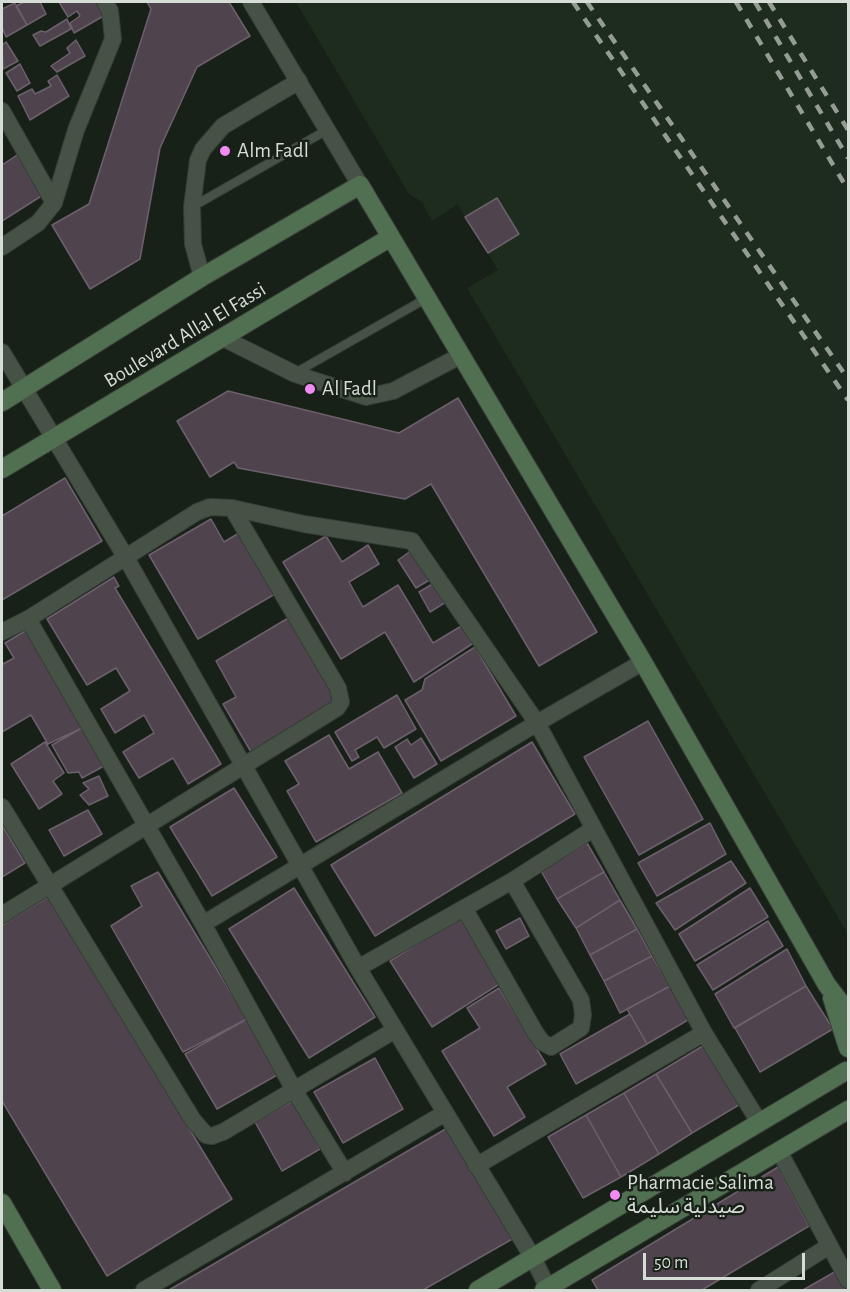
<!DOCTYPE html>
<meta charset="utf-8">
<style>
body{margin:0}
#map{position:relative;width:850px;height:1292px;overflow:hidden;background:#182117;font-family:"Alegreya Sans",sans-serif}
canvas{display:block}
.frame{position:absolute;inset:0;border:3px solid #d6dcd6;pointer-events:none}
.scale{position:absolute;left:643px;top:1253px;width:162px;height:27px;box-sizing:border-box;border:3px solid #d6dcd6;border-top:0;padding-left:8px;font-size:18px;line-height:21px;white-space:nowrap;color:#d6dcd6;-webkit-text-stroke:4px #182117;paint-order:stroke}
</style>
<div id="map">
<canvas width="850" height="1292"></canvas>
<div class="frame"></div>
<div class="scale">50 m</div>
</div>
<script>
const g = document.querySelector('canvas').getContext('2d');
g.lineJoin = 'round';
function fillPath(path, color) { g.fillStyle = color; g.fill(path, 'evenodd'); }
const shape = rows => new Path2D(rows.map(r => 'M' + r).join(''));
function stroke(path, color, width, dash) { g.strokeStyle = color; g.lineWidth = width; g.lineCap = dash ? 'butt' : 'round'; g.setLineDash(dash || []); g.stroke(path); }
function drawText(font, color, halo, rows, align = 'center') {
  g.font = font + ' "Alegreya Sans","Noto Sans Arabic",sans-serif'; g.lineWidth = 5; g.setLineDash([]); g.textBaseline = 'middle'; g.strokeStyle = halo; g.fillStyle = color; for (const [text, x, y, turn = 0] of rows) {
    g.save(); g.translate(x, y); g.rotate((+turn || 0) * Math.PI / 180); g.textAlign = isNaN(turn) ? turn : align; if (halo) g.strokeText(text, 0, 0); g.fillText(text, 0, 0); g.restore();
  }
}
fillPath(shape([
 [296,2,848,2,848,934,467,288,498,270,488,253,518,234,497,198,465,217,458,204,432,221,422,202,409,194]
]), '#1d2c1d');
const building = shape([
 [24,2,40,2,46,14,27,25,16,6,24,2],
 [59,2,99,2,107,14,74,33,70,23,80,16,77,11,68,17,59,2],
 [147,2,229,2,250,36,197,67,160,148,140,259,90,289,52,225,89,204,151,9,147,2],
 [15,3,27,25,6,37,2,27,2,9,15,3],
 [67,19,71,29,40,46,33,35,41,31,46,32,67,19],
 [76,40,85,56,57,72,51,66,70,53,67,48,76,40],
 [6,42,18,61,3,69,2,45,6,42],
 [20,64,30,83,17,91,6,73,20,64],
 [57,75,69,96,30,120,18,96,32,89,35,94,51,86,48,81,57,75],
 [17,155,43,195,2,221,2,165,17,155],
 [497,198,519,234,488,253,465,217,497,198],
 [228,391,399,433,458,398,597,632,539,666,431,484,405,499,238,468,234,462,210,477,177,421,228,391],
 [65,478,102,541,2,600,2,516,65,478],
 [211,519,224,542,239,533,275,594,198,639,149,555,211,519],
 [326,536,342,562,368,545,379,564,349,582,363,607,398,585,433,643,463,625,472,644,414,682,385,632,341,659,283,562,326,536],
 [412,550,431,579,416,588,398,560,412,550],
 [114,577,119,586,115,588,221,764,188,784,173,758,139,778,123,752,154,733,144,715,115,733,101,709,130,691,116,668,87,685,47,619,114,577],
 [434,583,446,602,430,612,419,592,434,583],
 [290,617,338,701,251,752,223,704,236,697,216,661,290,617],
 [30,628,82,728,48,744,31,715,2,732,2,662,3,664,14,658,5,643,30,628],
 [475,647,516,716,441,761,405,700,422,690,425,679,475,647],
 [397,695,416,729,384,748,377,737,355,750,359,757,352,761,335,732,397,695],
 [648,721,703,819,639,855,584,757,648,721],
 [82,728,104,766,82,778,79,772,68,773,52,745,82,728],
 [329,735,349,769,378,752,402,793,316,842,287,791,299,784,285,761,329,735],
 [421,738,437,764,414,778,395,747,407,739,411,745,421,738],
 [45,742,64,773,53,781,62,794,39,809,11,764,45,742],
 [532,742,575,814,375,936,331,865,532,742],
 [99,776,108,796,89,805,80,795,89,789,83,783,99,776],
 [234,788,277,857,212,896,170,827,234,788],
 [88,810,102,834,64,856,49,830,88,810],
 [710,823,726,854,657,896,638,863,710,823],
 [2,825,25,863,2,877,2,825],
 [587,843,604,872,557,899,541,871,587,843],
 [731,861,746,883,675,930,656,903,731,861],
 [158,872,247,1019,183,1052,111,926,142,906,131,886,158,872],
 [604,872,620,900,576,928,557,899,604,872],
 [294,888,375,1017,309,1058,229,929,294,888],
 [750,888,768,917,695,961,679,934,750,888],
 [48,897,232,1199,107,1276,2,1101,2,925,48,897],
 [620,900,637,929,590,955,576,928,620,900],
 [460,917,501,983,432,1027,390,961,460,917],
 [520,918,529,936,506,949,496,931,520,918],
 [768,921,783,946,713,990,697,965,768,921],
 [637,929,652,956,604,981,590,955,637,929],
 [787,949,806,986,734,1028,715,994,787,949],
 [652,956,670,986,620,1013,604,981,652,956],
 [670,986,688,1020,647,1044,627,1009,670,986],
 [806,986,833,1029,760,1072,735,1028,806,986],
 [499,988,546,1064,507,1087,525,1117,494,1136,442,1051,480,1028,467,1008,499,988],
 [630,1014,647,1044,576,1084,560,1054,630,1014],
 [247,1019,279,1074,217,1109,185,1054,247,1019],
 [706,1044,742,1103,692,1133,656,1074,706,1044],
 [375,1058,403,1109,343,1143,314,1092,375,1058],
 [656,1074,692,1133,659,1154,624,1093,656,1074],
 [624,1093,659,1154,621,1177,586,1115,624,1093],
 [293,1101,320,1149,282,1171,255,1122,293,1101],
 [586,1115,621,1177,583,1198,548,1137,586,1115],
 [449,1127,514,1238,423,1290,169,1290,449,1127],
 [778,1167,809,1226,702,1290,598,1290,592,1280,778,1167],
 [838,1270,848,1290,803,1290,838,1270]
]);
fillPath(building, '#4f444e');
stroke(building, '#6c606c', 1.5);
const lane = shape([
 [192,207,327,130],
 [295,373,427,298]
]);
const street = shape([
 [251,2,360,185],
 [2,111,54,203],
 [2,247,38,223,54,203,76,130,113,39,110,11,105,2],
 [202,277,193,244,192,207,198,160,203,149,223,126,299,81],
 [223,338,295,374,366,397,393,391,460,356],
 [2,352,125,556,358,968,533,1258,549,1290],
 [28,619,203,924,294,1090,345,1173],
 [2,632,28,619,197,512,210,507,232,508,304,524,412,541,537,723,704,1033,759,1122],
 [2,807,193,1120,206,1135,212,1136,223,1132,395,1030],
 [464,908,535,1032,542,1042,551,1047,581,1028,583,1015,581,1000,512,881],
 [2,915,337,708,341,702,338,688,232,508],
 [203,924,537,723,643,662],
 [358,968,512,881,593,829],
 [779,1151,848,1280],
 [476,1166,704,1033],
 [144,1290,445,1113],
 [759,1290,829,1246]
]);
const secondary = shape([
 [2,402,202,277,360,185,643,662,827,985,848,1012],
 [2,469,391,237],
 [832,998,848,1048],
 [2,1203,52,1290],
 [478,1290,846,1071],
 [544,1290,848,1110]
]);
stroke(lane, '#363d36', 10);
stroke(street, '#363d36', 18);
stroke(secondary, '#363d36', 20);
stroke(lane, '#475247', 8);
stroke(street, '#475247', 16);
stroke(secondary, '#516f51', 18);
stroke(shape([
 [573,2,848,400],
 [587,2,848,379],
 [736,2,848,190],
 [755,2,848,158],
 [769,2,848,130]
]), '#959c94', 4.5, [10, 10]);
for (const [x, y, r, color] of [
 [225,151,6,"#f28af3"],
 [310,389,6,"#f28af3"],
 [615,1195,6,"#f28af3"]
]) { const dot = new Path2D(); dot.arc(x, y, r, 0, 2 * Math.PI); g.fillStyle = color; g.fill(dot); stroke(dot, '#182117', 2); }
drawText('21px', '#d6dcd6', '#182117', [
 ["Alm Fadl",237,151],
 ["Al Fadl",322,389],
 ["Pharmacie Salima",627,1183],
 ["صيدلية سليمة",627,1207]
], 'left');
drawText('21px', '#d6dcd6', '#182117', [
 ["Boulevard Allal El Fassi",185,335,-31]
]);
</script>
